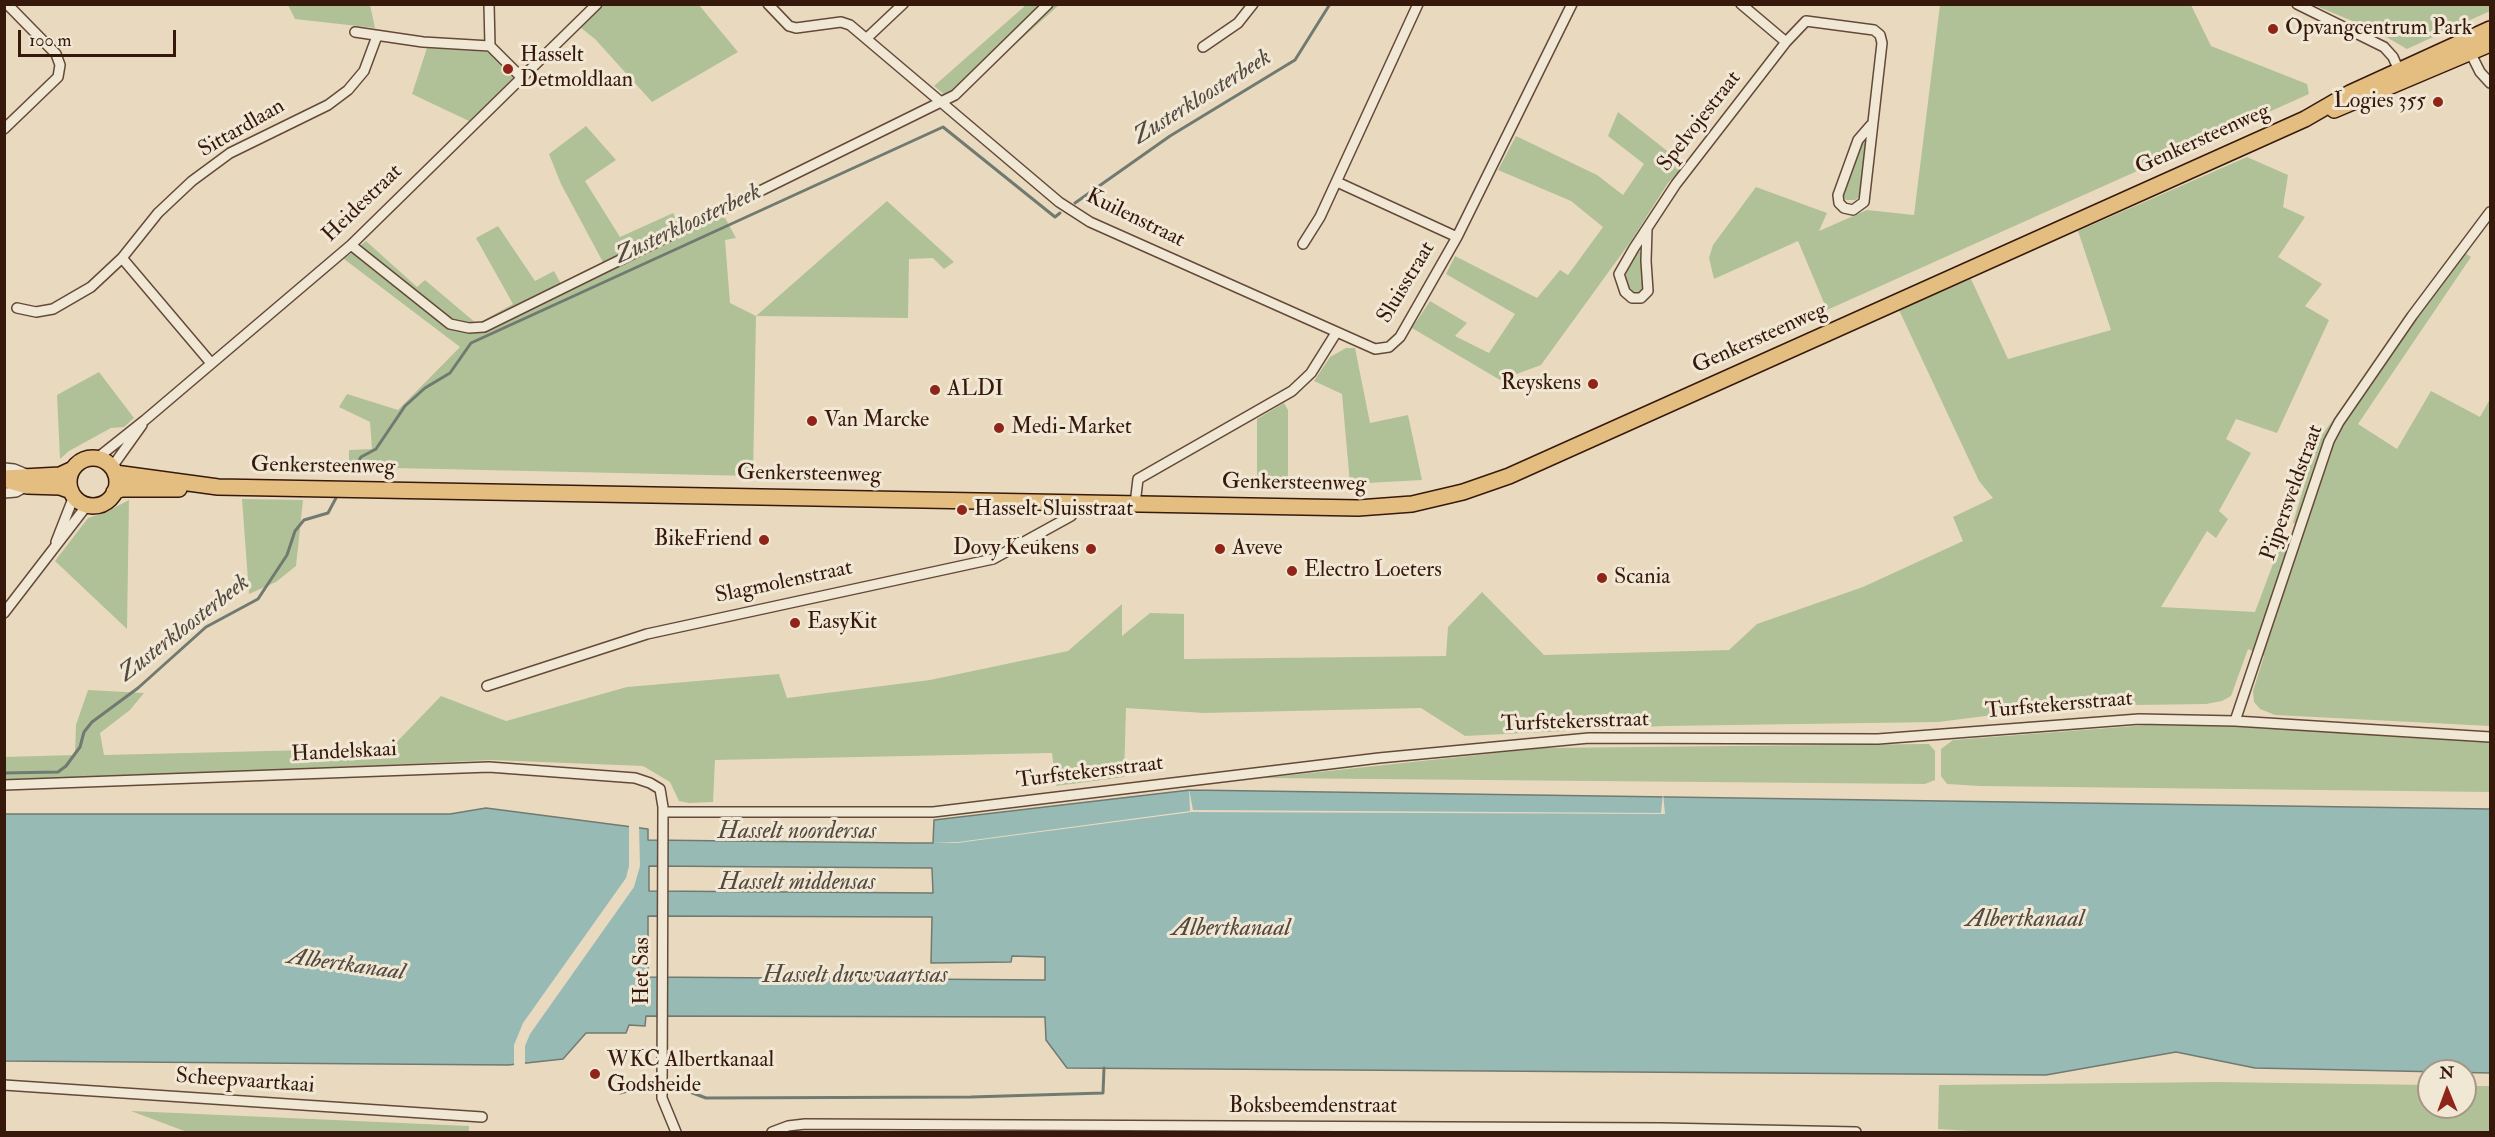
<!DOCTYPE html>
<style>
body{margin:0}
#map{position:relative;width:2495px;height:1137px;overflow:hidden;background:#e9dabf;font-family:"IM FELL Double Pica",serif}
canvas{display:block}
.frame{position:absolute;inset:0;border:6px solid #37190c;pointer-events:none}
.north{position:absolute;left:2417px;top:1059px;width:60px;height:60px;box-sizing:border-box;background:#f1e7d5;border:2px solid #a79585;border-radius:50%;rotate:359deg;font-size:16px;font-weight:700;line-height:24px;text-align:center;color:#37190c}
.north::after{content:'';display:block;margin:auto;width:21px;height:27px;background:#8f2418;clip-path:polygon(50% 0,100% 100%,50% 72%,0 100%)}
.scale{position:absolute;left:18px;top:30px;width:158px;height:27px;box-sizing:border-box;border:3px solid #37190c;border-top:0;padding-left:8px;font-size:18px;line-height:21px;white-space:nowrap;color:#37190c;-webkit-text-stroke:4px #f1e7d5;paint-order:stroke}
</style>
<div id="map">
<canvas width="2495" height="1137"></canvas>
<div class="frame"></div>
<div class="north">N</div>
<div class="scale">100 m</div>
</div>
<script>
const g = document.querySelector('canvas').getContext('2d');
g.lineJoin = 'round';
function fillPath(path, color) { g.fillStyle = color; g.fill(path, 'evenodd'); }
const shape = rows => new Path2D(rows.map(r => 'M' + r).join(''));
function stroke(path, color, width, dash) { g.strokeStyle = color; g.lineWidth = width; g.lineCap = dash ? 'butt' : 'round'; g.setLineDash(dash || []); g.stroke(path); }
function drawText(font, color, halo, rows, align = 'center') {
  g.font = font + ' "IM FELL Double Pica",serif'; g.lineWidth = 6; g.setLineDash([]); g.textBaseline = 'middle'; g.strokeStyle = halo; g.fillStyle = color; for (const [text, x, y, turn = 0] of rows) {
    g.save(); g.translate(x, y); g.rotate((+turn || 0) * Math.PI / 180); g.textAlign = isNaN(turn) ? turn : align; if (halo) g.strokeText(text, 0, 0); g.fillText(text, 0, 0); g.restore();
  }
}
fillPath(shape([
 [2490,4,2490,11,2407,49,2376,31,2314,5],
 [288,5,370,5,375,28,295,19],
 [604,5,699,5,738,52,652,102,595,39,580,27],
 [1026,5,1059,5,952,101,934,86],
 [1940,5,2191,5,2211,46,2307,84,2309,94,1827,310,1798,241,1714,279,1709,258,1713,245,1756,187,1827,213,1819,231,1867,210,1914,215],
 [427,48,490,52,513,78,469,121,412,94],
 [1618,112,1685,165,1668,183,1631,241,1541,365,1500,380,1412,328,1430,301,1467,323,1455,336,1489,353,1515,314,1446,274,1455,256,1537,298,1560,270,1568,275,1603,227,1571,201,1498,170,1516,136,1597,175,1623,195,1644,164,1608,136],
 [586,126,616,160,585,181,620,237,673,213,678,223,604,264,561,184,549,154],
 [1861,143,1866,143,1861,196,1855,200,1846,200,1842,194],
 [2247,157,2288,175,2283,207,2305,217,2278,257,2322,284,2305,306,2329,320,2277,433,2236,419,2226,439,2251,453,2219,511,2228,519,2216,538,2207,531,2161,607,2255,612,2279,548,2296,554,2305,527,2293,523,2317,442,2456,247,2471,257,2358,424,2397,449,2431,391,2480,417,2490,399,2490,726,2275,715,2260,709,2254,702,2253,691,2264,656,2248,649,2231,696,2222,701,2206,704,2064,706,1938,722,1664,726,1465,736,1421,708,1204,713,1126,708,1124,777,1056,786,1052,753,715,760,713,802,689,803,679,801,670,782,643,766,491,760,132,777,5,780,4,757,75,755,76,725,88,690,144,693,130,710,100,733,104,755,391,748,441,696,506,721,627,687,779,674,787,698,930,680,1068,651,1122,604,1122,636,1150,613,1184,614,1184,659,1446,656,1448,627,1482,592,1544,655,1729,650,1757,624,1863,587,1963,541,1953,517,1993,498,1979,481,1899,310,1971,279,2008,359,2111,330,2078,231],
 [887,201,954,262,944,269,933,258,909,259,908,318,756,316,753,476,349,467,349,450,372,449,370,422,339,407,347,394,398,410,460,347,344,259,366,241,417,287,425,280,477,324,513,304,476,238,498,226,535,281,554,271,566,293,723,214,736,238,725,240,730,303,756,316],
 [1639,250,1641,253,1644,286,1642,291,1635,294,1624,284,1623,271,1635,252],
 [1346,348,1355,348,1370,423,1408,415,1422,480,1350,484,1342,394,1314,381,1330,357],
 [99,372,134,418,124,427,111,428,69,451,60,459,57,395],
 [1284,403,1288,410,1288,488,1257,487,1257,419],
 [242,499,303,500,296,566,276,582,249,594],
 [129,500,127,629,55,561,88,518,106,512],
 [2148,725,2249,727,2490,741,2490,792,1980,786,1947,784,1941,776,1941,749,1953,740],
 [1923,744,1929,744,1935,751,1935,780,1925,784,1263,778,1543,748],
 [2217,1082,2429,1085,2429,1107,2465,1107,2465,1086,2490,1086,2490,1132,1984,1132,1938,1129,1939,1085],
 [131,1111,469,1126,469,1132,187,1132]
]), '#b0c197');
const water = shape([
 [1190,790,2490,809,2490,1073,2255,1068,2176,1052,2046,1075,1067,1068,1046,1040,1045,1017,646,1016,645,1026,629,1025,626,1033,586,1033,563,1059,508,1065,5,1061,5,814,450,814,486,808,648,829,648,840,910,843,933,843,934,820,1190,790],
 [649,866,932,868,933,893,649,891,649,866],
 [648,916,932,917,931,963,1011,962,1012,956,1045,957,1045,980,648,977,648,916]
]);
fillPath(water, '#97bab5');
stroke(water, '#717a71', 1.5);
fillPath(shape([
 [1189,789,1193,810,1661,813,1663,793,1665,814,1192,812,957,843,931,843,958,842,1190,811],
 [629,823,639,825,640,866,634,887,530,1034,525,1046,525,1066,514,1068,514,1045,523,1023,626,878,629,866]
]), '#e9dabf');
stroke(shape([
 [1075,203,1170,136,1295,60,1330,4],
 [355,467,361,457,376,449,405,406,425,388,450,373,471,343,943,127,1055,217,1060,213],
 [4,773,58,772,66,766,80,747,84,732,92,722,138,688,206,627,258,599,287,555,295,531,304,520,328,513,336,498],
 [611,1088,620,1093,640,1088,682,1089,706,1098,971,1097,1103,1093,1104,1068]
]), '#717a71', 3);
const street = shape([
 [489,4,490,46,522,78],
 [768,4,789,26,796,28,841,22,850,25,1059,202,1090,222,1375,349,1389,347,1400,337,1457,237,1572,4],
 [1741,4,1786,42],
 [2297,4,2384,47,2393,57,2401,75],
 [355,32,423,42,490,46],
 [868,37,903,4],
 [1203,47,1238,23,1253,4],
 [2469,50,2480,72,2490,83],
 [4,129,58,77,60,65,56,54,7,4],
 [1337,182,1457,237],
 [1647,229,1646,261,1648,291,1641,298,1632,298,1625,292,1619,274,1634,248,1676,184,1786,42,1806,21,1874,30,1880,35,1882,43,1864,202,1853,210,1844,208,1839,203,1838,195,1858,140,1871,125],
 [1303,244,1320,217,1418,4],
 [351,245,450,324,469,328,484,327,955,95,1048,4],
 [122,258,211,363],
 [17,308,36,312,53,309,91,287,122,258,158,213,192,181,230,153,328,105,348,90,364,71,377,36],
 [96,459,145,420,351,245,597,4],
 [112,467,142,425],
 [4,468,14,469,26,474],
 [4,493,16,492,27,486],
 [1135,504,1138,479,1292,391,1311,373,1336,333],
 [56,542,74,496],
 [4,613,88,504],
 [487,686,647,634,993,559,1071,516,1080,503],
 [2235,721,2329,441,2339,422,2412,316,2490,212],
 [4,785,489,767,635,778,650,783,660,789,663,807,662,1098,676,1132],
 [663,812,933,812,1379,758,1589,738,1878,739,2139,719,2235,721,2490,737],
 [4,1085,482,1117],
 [772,1132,788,1126,805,1124,1662,1128,1856,1132]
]);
const primary = shape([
 [2334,110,2490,44],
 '69 482a24 24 0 1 1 48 0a24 24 0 1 1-48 0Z',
 [115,473,218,487,1358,508,1412,504,1463,492,1509,476,2305,119,2350,93,2490,29],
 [4,478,60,475,73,469],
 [7,480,27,486,60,487,71,491],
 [114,492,121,489,179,489]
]);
stroke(street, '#644939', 12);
stroke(primary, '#37190c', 18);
stroke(street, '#f1e7d5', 9);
stroke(primary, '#e4bd80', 15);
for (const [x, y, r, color] of [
 [2273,29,6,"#8f2418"],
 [508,69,6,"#8f2418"],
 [2438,102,6,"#8f2418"],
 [1593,384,6,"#8f2418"],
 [935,390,6,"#8f2418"],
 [812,421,6,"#8f2418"],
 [999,428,6,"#8f2418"],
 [962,510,6,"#8f2418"],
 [764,540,6,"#8f2418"],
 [1091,549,6,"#8f2418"],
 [1220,549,6,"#8f2418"],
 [1292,571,6,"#8f2418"],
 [1602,578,6,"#8f2418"],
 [795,623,6,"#8f2418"],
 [595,1074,6,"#8f2418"]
]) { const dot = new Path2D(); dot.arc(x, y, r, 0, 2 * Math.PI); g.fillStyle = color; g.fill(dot); stroke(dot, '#f1e7d5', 2); }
drawText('22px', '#37190c', '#f1e7d5', [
 ["Opvangcentrum Park",2285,29],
 ["Hasselt",520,56],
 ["Detmoldlaan",520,81],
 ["Logies 355",2426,102,"right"],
 ["Reyskens",1581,384,"right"],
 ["ALDI",947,390],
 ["Van Marcke",824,421],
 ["Medi-Market",1011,428],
 ["Hasselt Sluisstraat",974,510],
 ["BikeFriend",752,540,"right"],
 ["Dovy Keukens",1079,549,"right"],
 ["Aveve",1232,549],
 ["Electro Loeters",1304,571],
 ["Scania",1614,578],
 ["EasyKit",807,623],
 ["WKC Albertkanaal",607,1061],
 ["Godsheide",607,1086]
], 'left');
drawText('22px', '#37190c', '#f1e7d5', [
 ["Spelvojestraat",1700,122,-52],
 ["Sittardlaan",242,129,-30],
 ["Genkersteenweg",2203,140,-24],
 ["Heidestraat",363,204,-44],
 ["Kuilenstraat",1135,219,26],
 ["Sluisstraat",1407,283,-59],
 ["Genkersteenweg",1760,339,-24],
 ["Genkersteenweg",323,467,1],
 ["Genkersteenweg",809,475,1],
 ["Genkersteenweg",1294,484,1],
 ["Pijpersveldstraat",2293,493,-70],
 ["Slagmolenstraat",784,583,-12],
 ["Turfstekersstraat",2059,706,-5],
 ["Turfstekersstraat",1575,723,-2],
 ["Handelskaai",344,753,-3],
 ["Turfstekersstraat",1090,773,-7],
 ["Het Sas",643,971,-90],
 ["Scheepvaartkaai",245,1082,4],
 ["Boksbeemdenstraat",1313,1107]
]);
drawText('italic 24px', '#54493f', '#f1e7d5', [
 ["Zusterkloosterbeek",1203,98,-32],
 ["Zusterkloosterbeek",689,225,-25],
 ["Zusterkloosterbeek",185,629,-38],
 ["Hasselt noordersas",797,833],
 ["Hasselt middensas",797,884],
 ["Albertkanaal",2025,921],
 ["Albertkanaal",1231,930],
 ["Albertkanaal",346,966,8],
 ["Hasselt duwvaartsas",855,977]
]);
</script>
